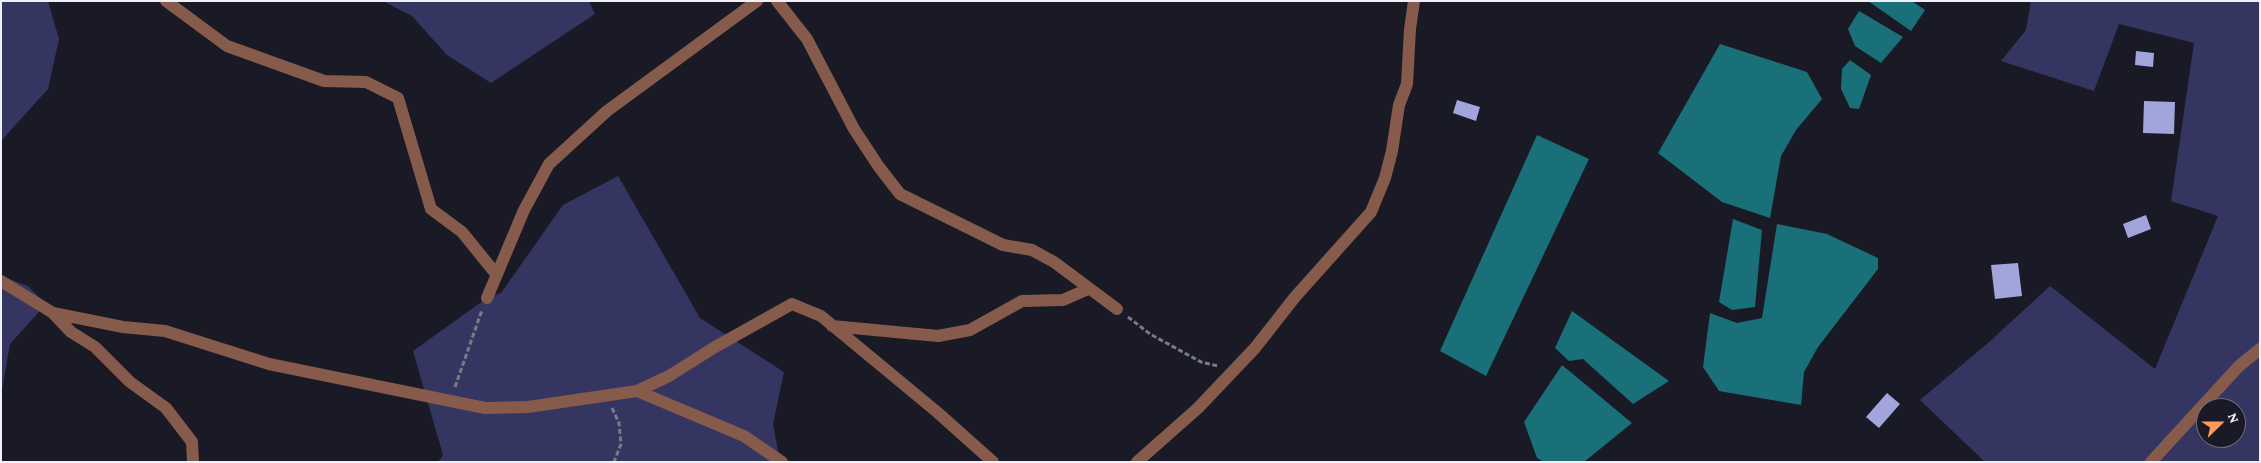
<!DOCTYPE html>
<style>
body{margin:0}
#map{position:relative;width:2261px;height:463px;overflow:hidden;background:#191a26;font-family:"Crimson Pro",serif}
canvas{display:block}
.frame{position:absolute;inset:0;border:2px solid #eff0f9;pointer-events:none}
.north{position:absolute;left:2196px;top:398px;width:50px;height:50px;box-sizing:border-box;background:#191a26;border:1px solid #6f707a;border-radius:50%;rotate:68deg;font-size:14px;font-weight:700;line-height:20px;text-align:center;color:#eff0f9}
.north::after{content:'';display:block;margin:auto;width:18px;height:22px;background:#ff9b5a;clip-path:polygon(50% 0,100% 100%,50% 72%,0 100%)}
</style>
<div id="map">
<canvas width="2261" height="463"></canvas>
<div class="frame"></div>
<div class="north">N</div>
</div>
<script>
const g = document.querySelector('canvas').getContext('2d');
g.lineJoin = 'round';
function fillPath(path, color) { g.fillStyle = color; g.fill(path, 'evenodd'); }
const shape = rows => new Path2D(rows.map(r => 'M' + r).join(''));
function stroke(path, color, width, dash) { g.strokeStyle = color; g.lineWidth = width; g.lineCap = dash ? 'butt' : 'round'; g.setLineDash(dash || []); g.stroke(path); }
fillPath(shape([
 [1,1,48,1,59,39,48,89,1,141],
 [383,1,589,1,595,14,491,83,447,55,412,16],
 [2031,1,2260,1,2260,462,1985,462,1920,400,1988,343,2050,286,2155,369,2218,216,2171,201,2194,43,2119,24,2094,91,2001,61,2026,30],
 [2206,408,2236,408,2236,438,2206,438],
 [618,176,700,318,784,372,773,424,780,462,438,462,443,455,413,351,487,298,501,293,563,205],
 [1,276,28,286,46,304,10,344,1,395]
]), '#353561');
fillPath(shape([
 [1868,1,1912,1,1925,10,1911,31],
 [1859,11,1903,37,1881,63,1855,46,1848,29],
 [1720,44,1807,72,1822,99,1796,130,1781,156,1770,218,1722,202,1658,153],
 [1850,60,1871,75,1859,109,1850,108,1841,89,1842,69],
 [1537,135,1589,159,1486,376,1440,351],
 [1733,219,1762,230,1755,307,1732,310,1719,302],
 [1777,224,1827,234,1878,258,1878,269,1818,347,1804,372,1801,405,1719,391,1703,367,1710,313,1737,323,1762,318],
 [1572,311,1669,381,1633,404,1583,359,1569,361,1555,348],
 [1562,365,1632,423,1584,462,1544,462,1537,458,1524,422]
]), '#1a7079');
fillPath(shape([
 [2136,51,2154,53,2153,67,2135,65],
 [1457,100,1480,107,1476,121,1453,113],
 [2144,101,2175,102,2174,134,2143,133],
 [2146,215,2151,229,2128,238,2123,224],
 [2018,263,2022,296,1995,299,1991,265],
 [1887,393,1900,404,1879,428,1866,417]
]), '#a1a5db');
stroke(shape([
 [1128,317,1150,334,1201,362,1218,366],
 [455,387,482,310],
 [612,408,619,423,621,444,614,462]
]), '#7a7b85', 3, [5, 2.5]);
stroke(shape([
 [166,1,227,46,324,81,366,82,398,98,431,209,462,232,496,274],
 [777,1,807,39,854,129,879,167,900,194,1003,245,1032,250,1054,262,1117,309],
 [1,281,53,313,123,327,165,331,269,364,485,408,528,407,637,391,669,376,715,347,792,304,821,316,937,412,993,462],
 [487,298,524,210,549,164,607,111,757,1],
 [53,313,71,332,95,347,130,382,166,408,192,442,193,462],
 [832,326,938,336,970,330,1022,301,1063,300,1088,289],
 [637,391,744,436,782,462],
 [1137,462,1198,408,1255,348,1295,297,1371,212,1385,178,1392,151,1399,105,1407,84,1410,29,1414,1],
 [2151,462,2239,366,2260,349]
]), '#865b4c', 12);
</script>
